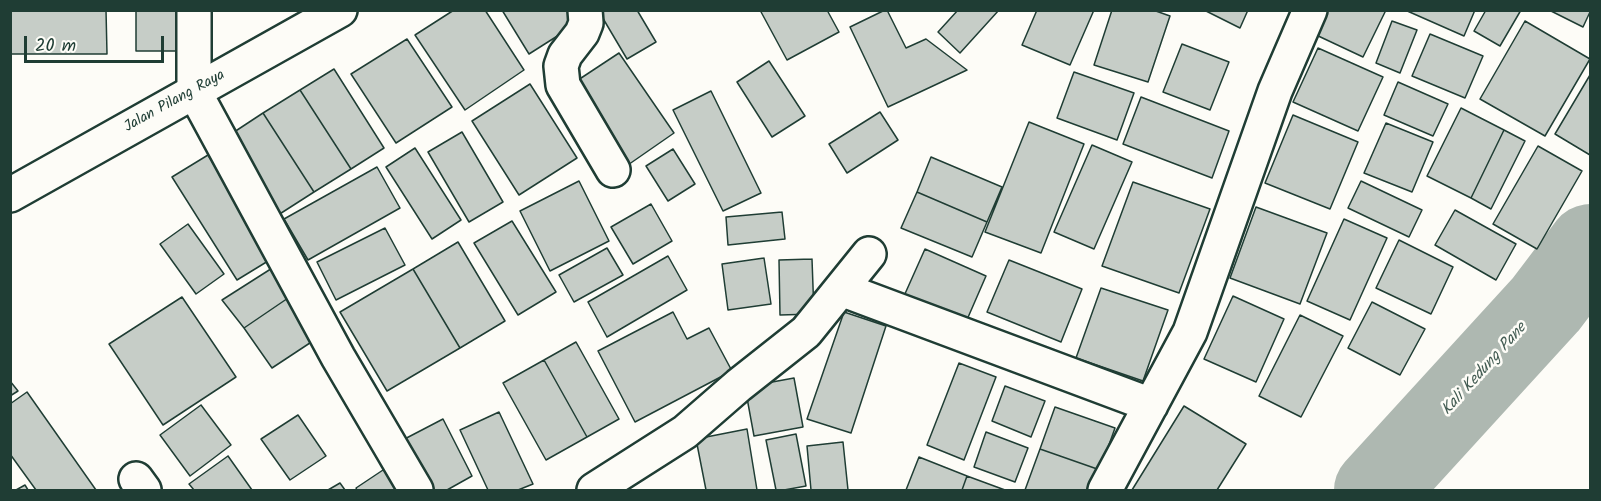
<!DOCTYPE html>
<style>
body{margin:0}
#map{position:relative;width:1601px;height:501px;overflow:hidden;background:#fdfcf7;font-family:Kalam,sans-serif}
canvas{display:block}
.frame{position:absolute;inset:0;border:12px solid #1f3d34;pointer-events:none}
.scale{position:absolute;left:24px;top:36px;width:140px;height:27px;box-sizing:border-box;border:3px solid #1f3d34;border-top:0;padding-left:8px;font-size:18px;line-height:21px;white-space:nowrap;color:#1f3d34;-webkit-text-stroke:4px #fdfcf7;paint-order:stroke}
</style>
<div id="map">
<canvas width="1601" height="501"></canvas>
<div class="frame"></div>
<div class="scale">20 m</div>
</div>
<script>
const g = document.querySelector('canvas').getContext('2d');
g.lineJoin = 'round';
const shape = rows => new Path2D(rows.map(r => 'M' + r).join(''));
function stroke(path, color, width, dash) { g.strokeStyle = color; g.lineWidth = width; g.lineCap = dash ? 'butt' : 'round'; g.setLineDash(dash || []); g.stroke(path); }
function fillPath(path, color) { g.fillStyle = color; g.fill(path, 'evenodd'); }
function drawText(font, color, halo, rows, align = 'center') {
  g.font = font + ' Kalam,sans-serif'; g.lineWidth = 5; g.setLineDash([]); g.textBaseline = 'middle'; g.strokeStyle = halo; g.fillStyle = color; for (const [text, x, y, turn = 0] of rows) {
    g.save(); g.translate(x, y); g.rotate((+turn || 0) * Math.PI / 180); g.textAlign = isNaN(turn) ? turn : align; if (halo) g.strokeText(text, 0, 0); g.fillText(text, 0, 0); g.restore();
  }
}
stroke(shape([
 [1376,490,1546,304,1590,246]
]), '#aeb8b1', 84);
const building = shape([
 [10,10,106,10,107,54,10,54,10,10],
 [136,10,176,10,176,51,136,51,136,10],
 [454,10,485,10,524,70,465,110,415,35,454,10],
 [502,10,575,10,581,21,529,54,502,10],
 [598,10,637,10,656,42,627,59,598,10],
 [760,10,827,10,839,32,787,60,760,10],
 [885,10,887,10,906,48,926,39,967,70,888,107,850,27,885,10],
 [958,10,999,10,960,53,938,32,958,10],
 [1037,10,1094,10,1070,65,1022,45,1037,10],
 [1112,10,1153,10,1170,16,1148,82,1094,65,1112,10],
 [1204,10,1248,10,1240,28,1204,10],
 [1325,10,1386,10,1363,57,1314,34,1325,10],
 [1405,10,1475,10,1464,36,1405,10],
 [1486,10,1521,10,1500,46,1474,31,1486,10],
 [1549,10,1590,10,1590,12,1583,27,1549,10],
 [1392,21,1417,30,1400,73,1376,63,1392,21],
 [1525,21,1590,59,1545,136,1480,99,1525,21],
 [1430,34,1483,56,1465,98,1412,76,1430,34],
 [407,39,452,107,396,143,351,74,407,39],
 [1182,44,1229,62,1210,110,1163,92,1182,44],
 [1318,48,1383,77,1358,131,1293,102,1318,48],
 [619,53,674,133,625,167,569,86,619,53],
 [769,61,805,116,772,137,737,82,769,61],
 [334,69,384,148,351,169,300,90,334,69],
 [1074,72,1134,93,1117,140,1057,118,1074,72],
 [1590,75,1590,155,1555,134,1590,75],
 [1398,82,1448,104,1433,136,1384,115,1398,82],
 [530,84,577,158,519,195,472,121,530,84],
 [300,90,351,169,314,192,263,113,300,90],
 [711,91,761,193,723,211,673,110,711,91],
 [1141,97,1229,131,1212,178,1123,144,1141,97],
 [1461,108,1504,130,1471,198,1427,176,1461,108],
 [880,112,898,140,847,173,829,144,880,112],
 [263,113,314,192,275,217,225,138,263,113],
 [1293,115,1358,142,1330,209,1265,183,1293,115],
 [1029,122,1084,144,1041,253,985,232,1029,122],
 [1386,123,1433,142,1412,192,1364,173,1386,123],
 [1504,130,1525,141,1491,209,1471,198,1504,130],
 [462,132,503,202,469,222,428,152,462,132],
 [1092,145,1132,162,1094,249,1054,232,1092,145],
 [1538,146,1582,171,1537,249,1493,224,1538,146],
 [415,148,461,220,432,239,386,167,415,148],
 [673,149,695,184,668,201,646,166,673,149],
 [208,155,273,258,237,280,172,177,208,155],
 [931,157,1002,187,987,222,917,192,931,157],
 [377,167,400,208,308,260,284,219,377,167],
 [579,181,609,241,550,271,520,211,579,181],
 [1361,181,1422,210,1409,237,1348,208,1361,181],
 [1133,182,1210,209,1179,293,1102,266,1133,182],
 [917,192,987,222,972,257,901,228,917,192],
 [651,204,672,241,633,264,611,227,651,204],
 [1256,207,1327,233,1300,304,1230,278,1256,207],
 [1455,210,1516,244,1496,280,1435,245,1455,210],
 [782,212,785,239,728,245,726,217,782,212],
 [1344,219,1387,238,1350,320,1307,301,1344,219],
 [512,221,556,292,518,315,474,243,512,221],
 [188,224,224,274,196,294,160,244,188,224],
 [385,228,405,265,336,300,317,262,385,228],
 [1399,240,1453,267,1431,314,1376,288,1399,240],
 [458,242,505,321,460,348,413,269,458,242],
 [607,248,623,275,574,302,559,275,607,248],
 [925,249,986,276,966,322,904,296,925,249],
 [668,256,687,290,607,337,588,302,668,256],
 [764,258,771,304,728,310,722,264,764,258],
 [812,259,814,314,780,315,779,260,812,259],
 [1009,260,1082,289,1061,342,987,312,1009,260],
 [277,265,294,294,244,328,222,300,277,265],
 [413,269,460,348,387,391,340,312,413,269],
 [1101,288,1168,310,1143,381,1076,358,1101,288],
 [294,294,322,335,272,368,244,328,294,294],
 [1233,296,1284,319,1256,382,1204,359,1233,296],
 [182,297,236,377,163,425,109,344,182,297],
 [1372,302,1425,329,1400,375,1348,348,1372,302],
 [673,312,687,339,709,328,732,371,635,422,598,351,673,312],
 [844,312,886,326,851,433,807,419,844,312],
 [1300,315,1343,336,1301,417,1259,396,1300,315],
 [576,342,619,419,587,437,544,360,576,342],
 [544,360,587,437,546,460,503,383,544,360],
 [959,363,996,377,964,460,927,445,959,363],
 [794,378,803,427,754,436,745,387,794,378],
 [10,381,18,391,10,396,10,381],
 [1005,386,1045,401,1031,437,992,421,1005,386],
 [27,392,96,490,36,490,10,454,10,404,27,392],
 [201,405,231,445,190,476,160,435,201,405],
 [1184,406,1246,444,1217,490,1132,490,1184,406],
 [1055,407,1115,428,1100,470,1040,449,1055,407],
 [499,412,533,484,518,490,488,490,460,430,499,412],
 [298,415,326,456,290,480,261,439,298,415],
 [443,419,472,476,447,490,420,490,395,444,443,419],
 [747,429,757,490,706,490,696,439,747,429],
 [986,432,1028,448,1015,482,974,467,986,432],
 [796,434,806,486,784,490,776,490,766,440,796,434],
 [843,442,848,490,811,490,807,446,843,442],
 [1040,449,1100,470,1093,490,1025,490,1040,449],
 [228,456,252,490,194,490,189,484,228,456],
 [919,457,967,476,962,490,906,490,919,457],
 [389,466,405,490,357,490,356,488,389,466],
 [967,476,1005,490,962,490,967,476],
 [340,483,345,490,328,490,340,483],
 [25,485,28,490,16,490,25,485]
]);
fillPath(building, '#c6cdc7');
stroke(building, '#1f3d34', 1.5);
const minor = shape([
 [194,10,194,91,338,357,416,490],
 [585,10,586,23,582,33,565,55,561,66,563,85,613,170],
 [841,289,1151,405],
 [136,479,144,490],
 [594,490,685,432,739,385,806,332,869,254],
 [1105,490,1190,332,1275,91,1310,10]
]);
const trunk = shape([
 [10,195,340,10]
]);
stroke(minor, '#1f3d34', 38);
stroke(trunk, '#1f3d34', 38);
stroke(minor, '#fdfcf7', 33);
stroke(trunk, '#fdfcf7', 33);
drawText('15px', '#1f3d34', '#fdfcf7', [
 ["Jalan Pilang Raya",175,102,-29]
]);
drawText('italic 16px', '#435c53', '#fdfcf7', [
 ["Kali Kedung Pane",1485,370,-48]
]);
</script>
